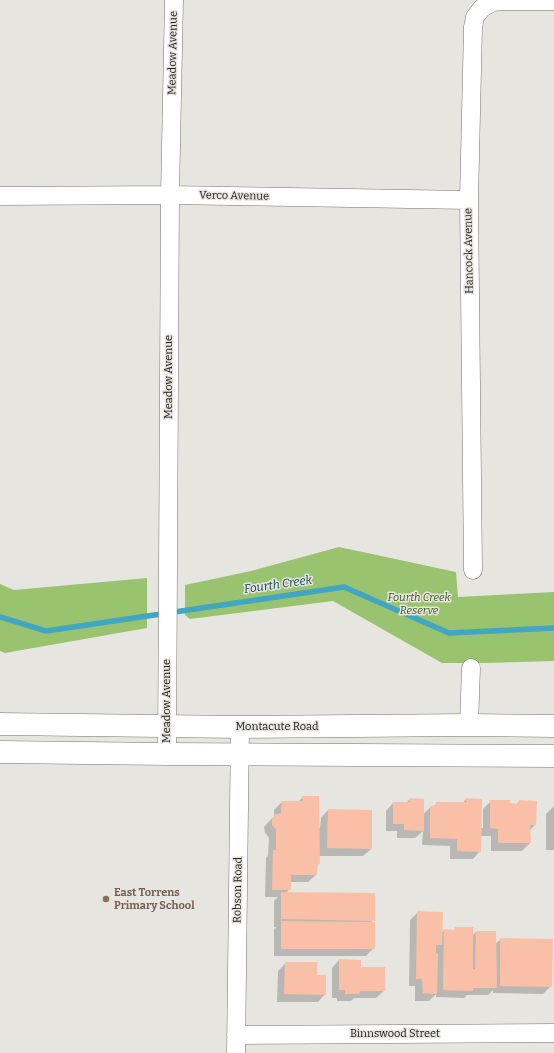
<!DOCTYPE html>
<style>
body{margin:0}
canvas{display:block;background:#e7e5e0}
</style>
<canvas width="554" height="1053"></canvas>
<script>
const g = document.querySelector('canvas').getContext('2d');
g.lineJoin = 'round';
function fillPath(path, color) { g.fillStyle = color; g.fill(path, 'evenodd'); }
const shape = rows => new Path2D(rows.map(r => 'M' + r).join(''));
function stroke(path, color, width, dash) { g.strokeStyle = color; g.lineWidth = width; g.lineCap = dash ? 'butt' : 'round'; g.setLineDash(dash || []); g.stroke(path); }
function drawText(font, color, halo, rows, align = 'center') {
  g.font = font + ' Bitter,serif'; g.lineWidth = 3; g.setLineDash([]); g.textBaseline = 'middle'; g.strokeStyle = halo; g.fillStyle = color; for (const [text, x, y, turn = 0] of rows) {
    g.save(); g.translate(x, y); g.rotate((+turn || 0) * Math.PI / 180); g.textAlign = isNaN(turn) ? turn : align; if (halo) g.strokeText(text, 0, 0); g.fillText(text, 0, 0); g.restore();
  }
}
fillPath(shape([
 [339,547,456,572,458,597,554,592,554,661,485,663,442,663,333,601,190,619,185,615,185,585,251,571],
 [147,578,147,628,5,653,0,651,0,584,14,590]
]), '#9ac370');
fillPath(shape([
 [303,797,319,828,320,828,321,818,328,810,371,849,363,856,319,856,319,864,317,866,316,875,308,882,290,882,290,889,286,893,374,920,371,922,374,948,366,956,274,956,274,929,277,927,274,927,274,901,278,897,265,897,266,858,268,855,269,838,265,833,264,827,274,816,274,810,282,802,298,802],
 [410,799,423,800,423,814,431,807,433,807,437,803,463,803,466,799,481,828,483,828,483,809,491,801,516,805,519,801,535,825,529,831,530,843,522,851,491,851,491,836,480,836,480,851,473,859,450,859,450,846,422,845,423,831,415,838,397,838,397,831,386,831,386,811,393,803,406,803],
 [554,806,554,850,546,850,546,814],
 [418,912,441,933,444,930,453,931,456,928,472,936,476,932,495,944,500,940,551,986,543,994,493,993,493,990,488,995,467,995,464,998,436,997,436,994,429,1001,415,1001,415,986,409,986,410,920],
 [339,960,360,968,384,991,376,998,354,998,351,1001,337,1001,337,998,332,998,332,968],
 [286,963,316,976,325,994,318,1002,277,1002,278,971]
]), '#0003');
stroke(shape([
 [0,617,46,631,344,587,449,633,554,628]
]), '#40a6c1', 5.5);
fillPath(shape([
 [302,796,319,796,320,864,318,864,317,875,291,875,291,890,272,890,273,850,276,850,276,830,272,825,272,819,275,814,281,813,282,801,303,801],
 [410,798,424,799,424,831,404,830,404,824,393,824,393,802,410,802],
 [466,798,482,799,481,852,457,851,457,839,430,838,430,806,436,806,436,802,466,802],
 [490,800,510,800,510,803,518,804,519,800,537,801,536,825,530,825,531,843,498,843,498,829,490,828],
 [328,809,372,810,372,849,327,848],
 [281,892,375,893,375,921,281,919],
 [417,911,443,912,442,945,436,945,436,953,438,954,437,994,423,993,422,979,416,979],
 [281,921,375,922,375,949,281,949],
 [455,927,473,927,473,969,475,969,476,931,496,931,497,988,473,988,473,991,443,990,444,929,455,930],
 [500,938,553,939,552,987,500,986],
 [339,959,361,960,361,967,385,967,385,991,360,991,359,994,345,994,345,990,339,990],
 [285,962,317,962,317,975,326,975,326,995,284,994]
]), '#fac0a7');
const minor = shape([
 [0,196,170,195,469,200],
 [473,570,469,200,473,27,475,17,482,8,493,2,503,1,554,1],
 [469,725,471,668],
 [167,754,170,195,174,0],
 [236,1035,554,1033],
 [236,1053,240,727]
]);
const secondary = shape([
 [0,724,240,727,469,725,554,726],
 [0,752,167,754,554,756]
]);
stroke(minor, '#76746f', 19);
stroke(secondary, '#76746f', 23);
stroke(minor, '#fff', 18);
stroke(secondary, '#fff', 22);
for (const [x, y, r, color] of [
 [106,899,4,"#8d6e63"]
]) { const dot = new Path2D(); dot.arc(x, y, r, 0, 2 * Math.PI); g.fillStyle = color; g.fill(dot); stroke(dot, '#e7e5e0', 1.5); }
drawText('11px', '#22211f', '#e7e5e0', [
 ["Meadow Avenue",173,53,-89],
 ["Verco Avenue",234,196,1],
 ["Hancock Avenue",469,251,-91],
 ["Meadow Avenue",169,377,-90],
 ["Meadow Avenue",167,701,-90],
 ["Montacute Road",277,727],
 ["Robson Road",238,890,-89],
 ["Binnswood Street",395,1034]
]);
drawText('italic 11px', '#3b5619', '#e7e5e0', [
 ["Fourth Creek",419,598],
 ["Reserve",419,611]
]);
drawText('bold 11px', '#785e54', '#e7e5e0', [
 ["East Torrens",114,893],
 ["Primary School",114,906]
], 'left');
drawText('italic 12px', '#003f4d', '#e7e5e0', [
 ["Fourth Creek",278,585,-8]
]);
</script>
